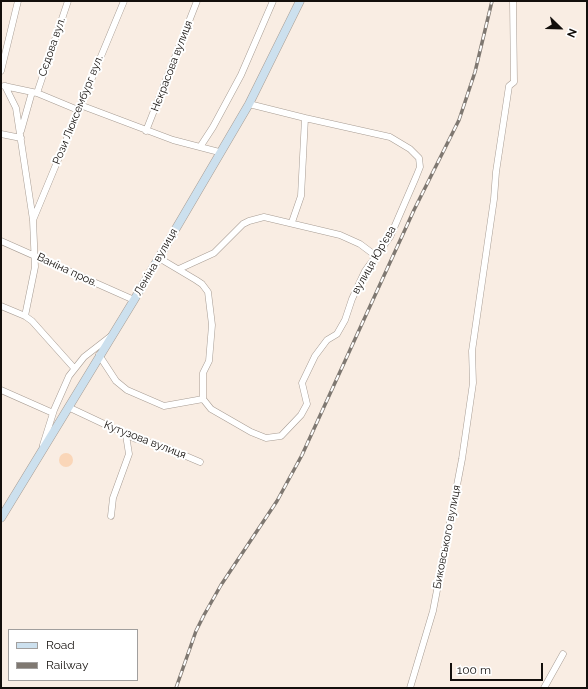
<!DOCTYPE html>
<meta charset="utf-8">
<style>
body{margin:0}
#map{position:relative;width:588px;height:689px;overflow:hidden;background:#f9ede3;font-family:Raleway,sans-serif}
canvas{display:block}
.frame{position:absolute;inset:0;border:2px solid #130f0c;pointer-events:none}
.legend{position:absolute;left:8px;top:629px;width:130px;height:52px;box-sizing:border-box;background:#fff;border:1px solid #a19f9e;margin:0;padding:5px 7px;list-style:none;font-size:12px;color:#130f0c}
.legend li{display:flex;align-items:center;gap:8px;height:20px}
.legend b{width:20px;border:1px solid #a19f9e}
.north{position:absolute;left:540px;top:8px;width:40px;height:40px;-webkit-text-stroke:3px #fff;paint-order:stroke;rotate:113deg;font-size:11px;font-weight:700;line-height:16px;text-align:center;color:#130f0c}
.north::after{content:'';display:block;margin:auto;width:14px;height:18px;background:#130f0c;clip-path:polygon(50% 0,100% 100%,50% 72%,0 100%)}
.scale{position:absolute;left:450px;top:663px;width:93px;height:18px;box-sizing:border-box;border:2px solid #130f0c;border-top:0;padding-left:5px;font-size:12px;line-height:14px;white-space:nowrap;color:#130f0c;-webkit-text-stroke:3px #fff;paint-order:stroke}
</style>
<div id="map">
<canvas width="588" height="689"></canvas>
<div class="frame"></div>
<ul class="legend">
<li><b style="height:5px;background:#cce0ee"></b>Road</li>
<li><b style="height:5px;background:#7f7871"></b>Railway</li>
</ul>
<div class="north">N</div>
<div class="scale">100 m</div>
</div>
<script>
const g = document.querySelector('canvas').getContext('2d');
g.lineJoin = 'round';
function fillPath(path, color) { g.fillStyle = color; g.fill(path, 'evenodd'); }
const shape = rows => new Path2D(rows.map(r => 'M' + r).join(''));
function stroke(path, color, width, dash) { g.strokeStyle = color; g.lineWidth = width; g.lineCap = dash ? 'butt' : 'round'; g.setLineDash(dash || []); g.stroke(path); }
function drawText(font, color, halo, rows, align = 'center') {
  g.font = font + ' Raleway,sans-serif'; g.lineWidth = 4; g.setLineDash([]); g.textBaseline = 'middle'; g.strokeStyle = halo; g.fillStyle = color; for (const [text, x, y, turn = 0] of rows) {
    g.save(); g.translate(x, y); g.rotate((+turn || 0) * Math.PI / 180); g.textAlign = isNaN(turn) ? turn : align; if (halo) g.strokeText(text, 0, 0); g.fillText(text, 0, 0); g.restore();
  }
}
fillPath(shape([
 '59 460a7 7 0 1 1 14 0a7 7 0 1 1-14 0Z'
]), '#fad6b8');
const street = shape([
 [1,71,18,1],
 [4,86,37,93,78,110],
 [5,86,16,108,33,220,35,267,25,316],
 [37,93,68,1],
 [249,104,305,118],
 [80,105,173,140,219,152],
 [21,131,32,92],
 [146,131,197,1],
 [1,134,21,138],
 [200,147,213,127,241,75,273,1],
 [33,220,124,1],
 [1,241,134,300],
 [159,258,196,280,202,284,208,292,212,325,209,361,203,373,203,399,211,409,251,432,266,438,281,436,301,415,307,404,302,383,315,356,327,340,337,334,345,320,352,299,365,271,390,237,416,177,420,167,419,158,410,149,390,137,305,118,301,196,292,222],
 [179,269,214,253,243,224,249,221,264,217,340,235,360,244,376,256],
 [1,306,25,316,32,321,74,368],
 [99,355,116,381,127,390,164,406,203,399],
 [1,390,53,413],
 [68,407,136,439,167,448,200,462],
 [43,445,54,410,69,376,84,357,111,336],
 [111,516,113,498,129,454,126,435],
 [410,688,433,611,462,459,473,383,472,351,494,199,496,172,509,86,514,82,513,1],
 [544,688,563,654]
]);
const secondary = shape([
 [1,518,134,300,249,104,300,1]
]);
stroke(street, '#a79c93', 7);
stroke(secondary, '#a79c93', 9);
stroke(street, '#fff', 6);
stroke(secondary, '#cce0ee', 8);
const rail = shape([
 [176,688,196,631,204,615,221,585,277,501,302,455,414,210,459,120,475,72,492,1]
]);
stroke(rail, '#7f7871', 3.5);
stroke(rail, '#fff', 2, [6]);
drawText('11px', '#130f0c', '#fff', [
 ["Сєдова вул.",52,47,-71],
 ["Нєкрасова вулиця",172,66,-69],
 ["Рози Люксембург вул.",78,110,-68],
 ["вулиця Юр'єва",374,260,-60],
 ["Леніна вулиця",156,262,-60],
 ["Ваніна пров.",67,270,25],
 ["Кутузова вулиця",145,440,21],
 ["Биковського вулиця",447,537,-79]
]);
</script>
